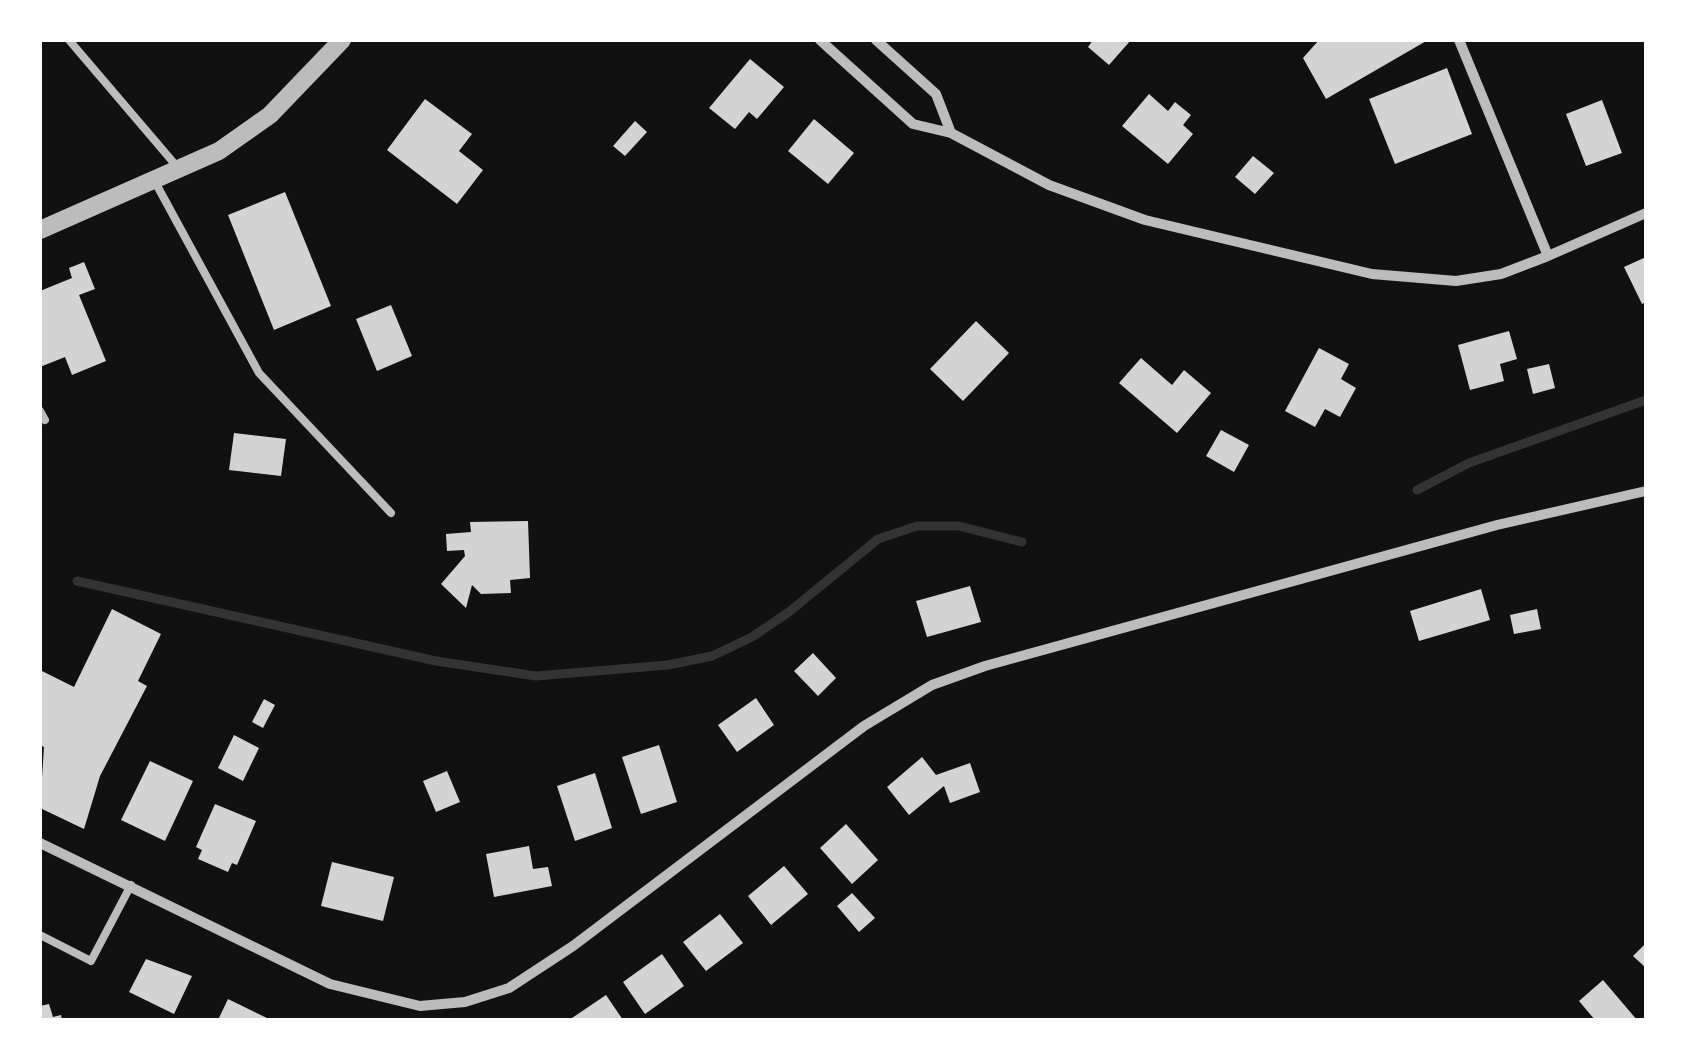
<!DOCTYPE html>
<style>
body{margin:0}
#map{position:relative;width:1686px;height:1060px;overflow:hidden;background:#111;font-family:"Golos Text",sans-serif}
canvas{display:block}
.frame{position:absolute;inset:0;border:42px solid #fff;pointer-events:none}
</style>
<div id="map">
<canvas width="1686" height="1060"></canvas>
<div class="frame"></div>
</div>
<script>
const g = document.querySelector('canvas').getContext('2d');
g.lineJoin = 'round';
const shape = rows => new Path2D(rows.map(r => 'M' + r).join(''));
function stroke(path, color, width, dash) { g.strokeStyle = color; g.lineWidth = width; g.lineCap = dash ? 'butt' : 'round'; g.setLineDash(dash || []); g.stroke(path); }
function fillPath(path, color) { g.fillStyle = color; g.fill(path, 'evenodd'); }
stroke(shape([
 [1417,490,1469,463,1646,400],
 [77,581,436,661,536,676,668,665,712,656,752,637,789,612,878,539,917,526,959,526,1022,542]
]), '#333', 9);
fillPath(shape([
 [1093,40,1131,40,1109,65,1088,47],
 [1319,40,1428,40,1326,99,1303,58],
 [750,59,784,87,757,119,749,112,735,129,709,108],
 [1447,68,1472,134,1395,164,1369,99],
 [1149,94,1168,111,1175,102,1191,115,1183,125,1193,134,1168,164,1122,126],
 [425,99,472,134,459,151,483,170,457,204,387,150],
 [1602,100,1622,153,1586,166,1566,114],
 [814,119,854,153,828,184,788,151],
 [635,121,647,132,625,156,613,146],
 [1253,156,1274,173,1255,194,1235,177],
 [285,192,331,306,274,330,228,215],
 [1646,257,1646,302,1642,304,1624,267],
 [84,262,95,289,79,295,106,361,72,375,65,357,40,367,40,291,72,278,69,268],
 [391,305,412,356,377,371,356,319],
 [976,321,1009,353,963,401,930,369],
 [1509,331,1517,359,1500,364,1504,381,1470,390,1458,345],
 [1319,348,1349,364,1341,379,1356,388,1340,417,1325,409,1315,427,1285,411],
 [1141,358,1172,385,1184,370,1211,393,1177,433,1119,383],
 [1549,364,1555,388,1533,394,1527,369],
 [1221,430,1249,445,1234,472,1206,456],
 [234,433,286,439,281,476,229,470],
 [528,521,530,578,510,580,511,593,481,594,472,585,466,608,441,584,465,556,464,550,447,551,446,534,471,532,470,522],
 [970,586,981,622,927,637,916,601],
 [1481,589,1490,620,1419,641,1410,611],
 [112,609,161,634,138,681,147,686,100,776,84,829,40,808,44,747,40,745,40,670,74,687],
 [1537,609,1541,629,1514,634,1510,615],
 [813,653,836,678,818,696,794,671],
 [756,698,774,725,737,752,718,725],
 [264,699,275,705,263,728,252,722],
 [234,735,259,748,243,781,218,768],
 [659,745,677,802,641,814,622,757],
 [922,757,936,775,970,763,980,792,950,803,944,786,909,815,887,787],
 [150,761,193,781,165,841,121,820],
 [447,771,460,802,436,812,423,781],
 [595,773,612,828,575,841,557,786],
 [215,804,256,821,237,865,232,863,228,872,198,859,202,850,196,847],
 [846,824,878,860,852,884,820,848],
 [529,846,533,869,548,867,552,886,494,897,486,854],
 [332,862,394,877,383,921,321,906],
 [784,866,808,894,771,925,748,896],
 [852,893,875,918,859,932,837,906],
 [720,914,743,943,706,971,683,942],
 [1646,943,1646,968,1633,956],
 [662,954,684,986,645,1014,623,982],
 [146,959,192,976,174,1014,129,992],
 [1603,980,1637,1020,1595,1020,1579,1001],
 [606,995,623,1020,569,1020],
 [228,999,271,1020,218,1020],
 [49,1004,53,1017,61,1015,62,1020,40,1020,40,1006]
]), '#d3d3d3');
stroke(shape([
 [69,40,179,169],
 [154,180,259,373,391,513],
 [40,411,45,420],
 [40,935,91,961,131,885]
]), '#bcbcbc', 8);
stroke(shape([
 [820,40,913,124,951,133,1049,185,1145,220,1372,274,1456,281,1501,274,1548,256],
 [876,40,936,94,951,133],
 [1459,40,1548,256,1646,213],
 [40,843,330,984,420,1006,465,1002,509,988,573,946,864,726,932,685,985,666,1497,525,1646,491]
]), '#bcbcbc', 10);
stroke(shape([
 [40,230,219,151,270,115,342,40]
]), '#bcbcbc', 18);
</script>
